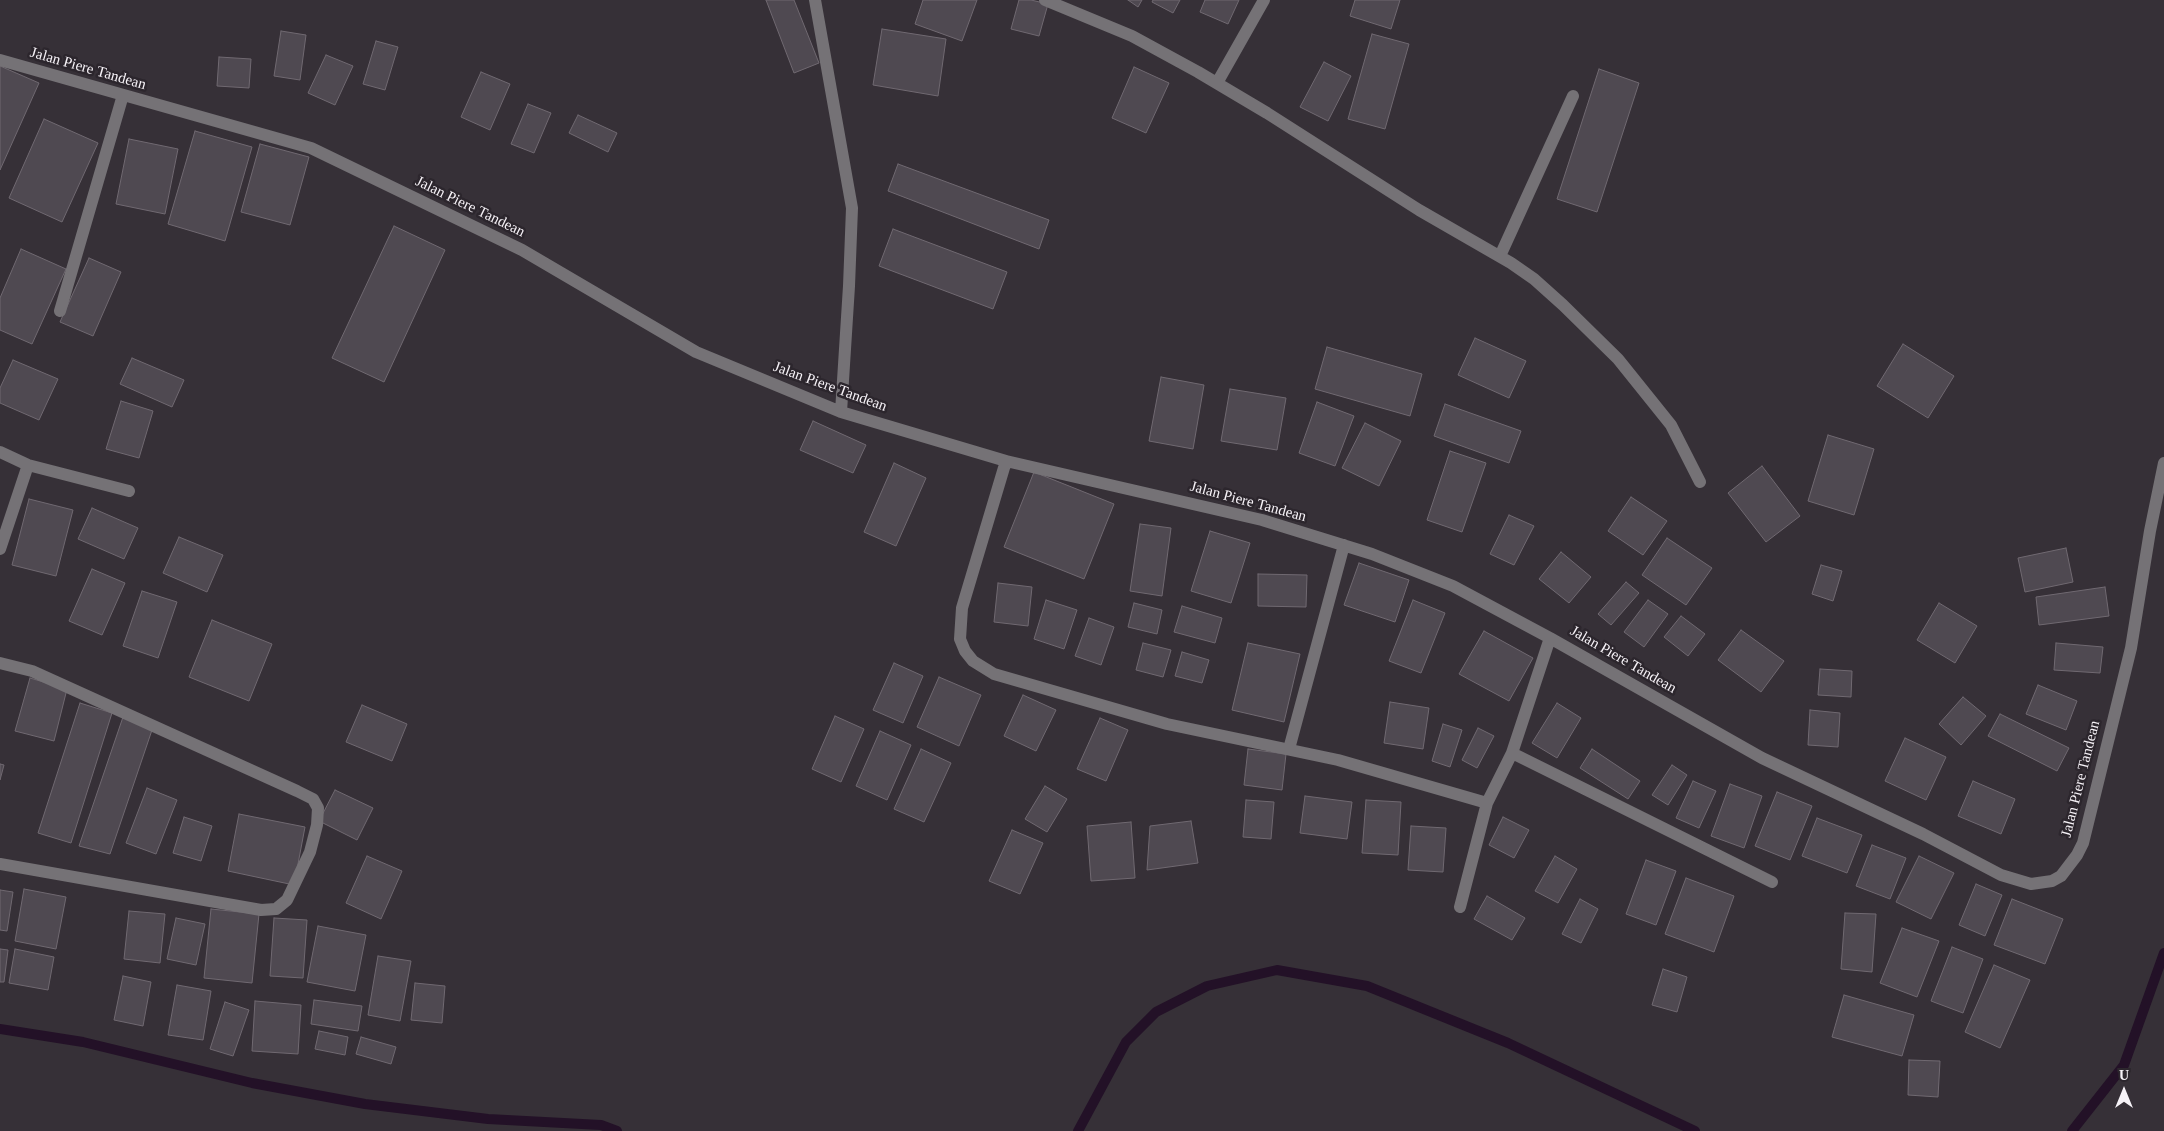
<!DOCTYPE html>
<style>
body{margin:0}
#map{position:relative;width:2164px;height:1131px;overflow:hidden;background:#363037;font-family:"Times New Roman",serif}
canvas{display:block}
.north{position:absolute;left:2099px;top:1066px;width:50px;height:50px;-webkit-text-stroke:4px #2c262d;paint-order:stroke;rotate:0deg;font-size:14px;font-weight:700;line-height:20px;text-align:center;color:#f6f2f7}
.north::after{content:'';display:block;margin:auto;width:18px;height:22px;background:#f6f2f7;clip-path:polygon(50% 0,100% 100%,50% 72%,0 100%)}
</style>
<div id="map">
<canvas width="2164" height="1131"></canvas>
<div class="north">U</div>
</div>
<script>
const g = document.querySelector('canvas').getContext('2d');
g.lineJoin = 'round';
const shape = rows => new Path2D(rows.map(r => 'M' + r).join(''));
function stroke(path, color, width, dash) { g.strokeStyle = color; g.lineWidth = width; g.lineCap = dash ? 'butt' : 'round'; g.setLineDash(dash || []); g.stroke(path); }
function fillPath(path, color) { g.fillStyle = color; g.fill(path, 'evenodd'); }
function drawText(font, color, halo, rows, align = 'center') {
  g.font = font + ' "Times New Roman",serif'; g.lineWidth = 5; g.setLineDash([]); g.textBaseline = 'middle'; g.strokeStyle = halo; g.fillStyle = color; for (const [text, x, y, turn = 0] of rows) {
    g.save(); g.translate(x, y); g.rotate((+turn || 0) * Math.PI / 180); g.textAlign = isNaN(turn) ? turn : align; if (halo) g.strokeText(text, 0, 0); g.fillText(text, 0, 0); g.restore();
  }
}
stroke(shape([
 [0,1029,83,1042,252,1083,365,1104,488,1119,601,1125,617,1131],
 [1078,1131,1126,1042,1156,1012,1207,986,1277,970,1367,986,1508,1043,1695,1131],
 [2072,1131,2124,1065,2164,953]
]), '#231127', 10);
const building = shape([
 [766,0,794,0,819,63,794,73,766,0],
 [923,0,977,0,962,41,915,24,923,0],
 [1019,0,1031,0,1048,4,1039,36,1011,29,1019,0],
 [1128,0,1142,0,1138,7,1128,0],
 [1153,0,1180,0,1173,13,1152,2,1153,0],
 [1205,0,1239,0,1228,24,1200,12,1205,0],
 [1355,0,1400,0,1391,29,1350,16,1355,0],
 [882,29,946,39,938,96,873,85,882,29],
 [281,31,306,35,300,80,274,76,281,31],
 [1372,34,1409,44,1385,129,1348,119,1372,34],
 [376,41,398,47,385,90,363,84,376,41],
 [326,55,353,66,335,105,308,93,326,55],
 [219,57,251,59,249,88,217,86,219,57],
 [1324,62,1351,76,1328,121,1300,107,1324,62],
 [0,66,39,83,0,170,0,66],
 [1134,67,1169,83,1146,133,1112,118,1134,67],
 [1599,69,1639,83,1597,212,1557,199,1599,69],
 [481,72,510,84,490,130,461,117,481,72],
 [528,104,551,113,534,153,511,144,528,104],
 [578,115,617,133,608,152,569,133,578,115],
 [44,119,98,143,62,222,9,198,44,119],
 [195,131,252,147,225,241,168,224,195,131],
 [129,139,178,149,165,214,116,204,129,139],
 [260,144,309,157,290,225,241,212,260,144],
 [898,164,1049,220,1039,249,888,191,898,164],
 [394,226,445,250,384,382,332,358,394,226],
 [893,229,1007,272,993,309,879,266,893,229],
 [21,249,66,269,32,344,0,330,0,298,21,249],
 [89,258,121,272,93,336,60,322,89,258],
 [1475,338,1526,361,1509,398,1458,375,1475,338],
 [1903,344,1954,376,1928,418,1877,386,1903,344],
 [1327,347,1422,374,1410,416,1315,389,1327,347],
 [132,358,184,380,172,407,120,384,132,358],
 [13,360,58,379,39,420,0,403,0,388,13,360],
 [1161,377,1204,385,1193,449,1149,441,1161,377],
 [1230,389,1286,398,1277,450,1221,441,1230,389],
 [121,401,153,411,139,458,106,449,121,401],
 [1317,402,1354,416,1335,466,1299,453,1317,402],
 [1445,404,1521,431,1509,463,1434,436,1445,404],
 [813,421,866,445,853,473,800,450,813,421],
 [1365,423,1401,441,1379,486,1342,468,1365,423],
 [1828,435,1874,449,1854,515,1808,501,1828,435],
 [1450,451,1486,463,1462,532,1427,520,1450,451],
 [894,463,926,478,896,546,864,532,894,463],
 [1762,466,1800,516,1766,542,1728,493,1762,466],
 [1034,472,1114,504,1084,579,1004,547,1034,472],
 [1631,497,1667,521,1643,555,1608,531,1631,497],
 [29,499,73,510,56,576,12,565,29,499],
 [92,508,138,528,124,559,78,539,92,508],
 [1509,515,1534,526,1514,565,1490,554,1509,515],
 [1140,524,1171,528,1162,596,1130,591,1140,524],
 [1210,531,1250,543,1231,603,1191,591,1210,531],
 [179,537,223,555,207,592,163,573,179,537],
 [1667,538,1712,568,1686,605,1642,575,1667,538],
 [2066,548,2073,582,2025,592,2018,558,2066,548],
 [1561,552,1591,577,1569,603,1539,579,1561,552],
 [1359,563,1409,580,1395,622,1344,605,1359,563],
 [1821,565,1842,571,1833,601,1812,594,1821,565],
 [92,569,125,583,102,635,69,621,92,569],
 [1258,574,1307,575,1306,607,1258,606,1258,574],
 [1626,582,1639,593,1611,625,1598,614,1626,582],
 [998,583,1032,587,1028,626,994,622,998,583],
 [2105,587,2109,616,2039,625,2036,597,2105,587],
 [142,591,177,602,158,658,123,646,142,591],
 [1046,600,1077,610,1064,649,1034,639,1046,600],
 [1413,600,1445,613,1421,673,1389,661,1413,600],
 [1648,600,1668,614,1644,647,1624,632,1648,600],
 [1134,603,1162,610,1157,634,1128,627,1134,603],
 [1939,603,1977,626,1955,663,1917,640,1939,603],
 [1182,606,1222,618,1215,643,1174,632,1182,606],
 [1681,616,1705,634,1688,656,1664,637,1681,616],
 [1089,618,1114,627,1101,665,1075,656,1089,618],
 [212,620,272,644,249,701,189,677,212,620],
 [1741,630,1784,661,1761,692,1718,660,1741,630],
 [1484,631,1533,658,1509,701,1459,674,1484,631],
 [1143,643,1171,650,1163,677,1136,670,1143,643],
 [1248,643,1300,654,1284,722,1232,710,1248,643],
 [2056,643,2103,647,2100,673,2054,670,2056,643],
 [1182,652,1209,660,1202,683,1175,676,1182,652],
 [894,663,923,676,903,723,873,710,894,663],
 [1820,669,1852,671,1851,697,1818,695,1820,669],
 [939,677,981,695,959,746,917,727,939,677],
 [30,678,67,689,54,741,15,731,30,678],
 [2038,685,2077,701,2066,730,2026,714,2038,685],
 [1023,695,1056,710,1036,751,1004,736,1023,695],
 [1963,697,1986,716,1961,745,1939,724,1963,697],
 [1390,702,1429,708,1423,749,1384,743,1390,702],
 [80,703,112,713,71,843,38,833,80,703],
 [1557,703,1581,718,1557,758,1532,743,1557,703],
 [362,705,407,724,392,761,346,742,362,705],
 [1810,710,1840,713,1838,747,1808,745,1810,710],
 [2000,714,2069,748,2057,771,1988,736,2000,714],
 [835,716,864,729,841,782,812,769,835,716],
 [123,717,152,730,110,854,79,846,123,717],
 [1100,718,1128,730,1106,781,1077,769,1100,718],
 [1443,724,1462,730,1450,767,1432,761,1443,724],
 [1478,728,1494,736,1477,768,1462,760,1478,728],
 [880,731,911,745,887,800,856,786,880,731],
 [1905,738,1946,757,1926,800,1885,781,1905,738],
 [921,749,951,763,924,822,894,809,921,749],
 [1248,749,1286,754,1282,790,1244,785,1248,749],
 [1592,749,1640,781,1628,799,1580,768,1592,749],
 [0,764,4,765,0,780,0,764],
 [1672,765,1687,775,1668,805,1652,795,1672,765],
 [1693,781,1716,791,1699,828,1676,818,1693,781],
 [1973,781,2015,799,2001,834,1958,816,1973,781],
 [1730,784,1762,796,1744,848,1711,836,1730,784],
 [1045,786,1067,799,1047,832,1025,819,1045,786],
 [147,788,177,800,156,854,126,843,147,788],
 [335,790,373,808,357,840,319,821,335,790],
 [1777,792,1812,806,1790,860,1755,846,1777,792],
 [1305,796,1352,802,1347,839,1300,833,1305,796],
 [1246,800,1274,802,1271,839,1243,837,1246,800],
 [1366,800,1401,802,1398,855,1362,853,1366,800],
 [239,814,305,827,294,885,228,871,239,814],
 [184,817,212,826,201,861,173,853,184,817],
 [1503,817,1529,830,1514,858,1489,845,1503,817],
 [1817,818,1862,835,1847,873,1802,856,1817,818],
 [1191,821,1198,863,1147,870,1150,826,1191,821],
 [1131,822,1135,878,1091,881,1087,826,1131,822],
 [1411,826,1446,828,1443,872,1408,870,1411,826],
 [1012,830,1043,843,1020,894,989,881,1012,830],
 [1872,845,1906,858,1890,899,1856,886,1872,845],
 [367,856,402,871,381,919,346,903,367,856],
 [1555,856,1577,869,1558,903,1535,891,1555,856],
 [1919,856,1954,873,1931,919,1896,902,1919,856],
 [1646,860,1676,871,1656,925,1626,914,1646,860],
 [1686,878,1734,896,1714,952,1665,934,1686,878],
 [1976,884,2002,895,1985,936,1959,925,1976,884],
 [24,889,66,897,56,949,15,941,24,889],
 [0,890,13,892,7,931,0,930,0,890],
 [1487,896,1525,918,1512,940,1474,919,1487,896],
 [1580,899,1598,909,1581,943,1562,934,1580,899],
 [2012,899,2063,919,2045,964,1994,945,2012,899],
 [211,909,259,914,252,983,204,978,211,909],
 [129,911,165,914,160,963,124,959,129,911],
 [1845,913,1876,914,1872,972,1841,969,1845,913],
 [176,918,205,924,196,965,167,959,176,918],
 [274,918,307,920,303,978,270,976,274,918],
 [318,926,366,935,355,991,307,982,318,926],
 [1902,928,1939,941,1917,997,1880,983,1902,928],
 [1952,947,1983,959,1963,1013,1931,1001,1952,947],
 [0,949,8,950,4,982,0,982,0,949],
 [15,949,54,957,48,990,9,983,15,949],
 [378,956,411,961,400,1021,368,1015,378,956],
 [1994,965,2030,980,2000,1048,1965,1032,1994,965],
 [1663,969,1687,977,1677,1012,1652,1005,1663,969],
 [123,976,151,982,143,1026,114,1020,123,976],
 [415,983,445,986,442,1023,411,1020,415,983],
 [177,985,211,991,203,1040,168,1035,177,985],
 [1844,995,1914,1015,1902,1056,1832,1037,1844,995],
 [314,1000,362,1006,358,1031,311,1024,314,1000],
 [255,1001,301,1005,298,1054,252,1051,255,1001],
 [225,1002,249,1010,233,1056,210,1049,225,1002],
 [319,1031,348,1037,345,1055,315,1049,319,1031],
 [361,1037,396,1047,391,1064,356,1054,361,1037],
 [1909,1060,1940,1061,1938,1097,1908,1095,1909,1060]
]);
fillPath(building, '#4f4951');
stroke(building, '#706971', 1);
stroke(shape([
 [815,0,852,208,849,286,841,412],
 [1045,0,1132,36,1198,72,1267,113,1419,210,1511,263,1534,279,1563,305,1618,359,1671,425,1700,482],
 [0,60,311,148,522,250,696,352,841,412,1006,461,1262,520,1372,554,1453,586,1550,638,1762,758,1923,834,2001,875,2031,884,2052,881,2061,876,2077,855,2083,843,2131,648,2150,531,2164,463],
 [1217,83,1264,0],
 [1500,256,1573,96],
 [60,311,123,95],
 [0,452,28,465,129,491],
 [1006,461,962,608,960,639,965,651,973,661,994,674,1167,724,1338,760,1487,803],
 [0,549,28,465],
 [0,663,32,671,297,791,313,799,318,808,317,825,310,852,287,900,276,909,261,910,0,864],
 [1289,749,1344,545],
 [1512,753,1772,882],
 [1460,907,1487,803,1512,753,1550,638]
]), '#757276', 12);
drawText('15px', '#f6f2f7', '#2c262d', [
 ["Jalan Piere Tandean",88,69,16],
 ["Jalan Piere Tandean",470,207,26],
 ["Jalan Piere Tandean",830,387,20],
 ["Jalan Piere Tandean",1248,502,15],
 ["Jalan Piere Tandean",1623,660,30],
 ["Jalan Piere Tandean",2081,779,-76]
]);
</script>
